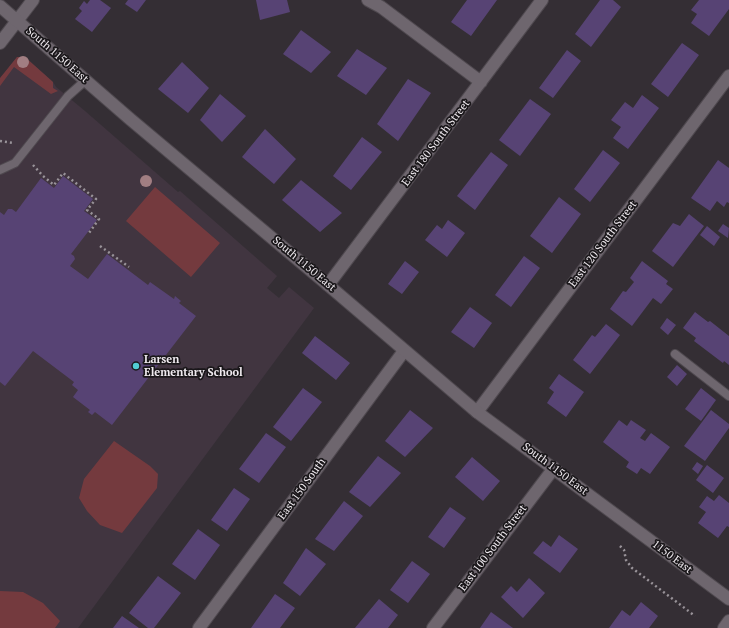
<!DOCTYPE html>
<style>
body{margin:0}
canvas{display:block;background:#342e34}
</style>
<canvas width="729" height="628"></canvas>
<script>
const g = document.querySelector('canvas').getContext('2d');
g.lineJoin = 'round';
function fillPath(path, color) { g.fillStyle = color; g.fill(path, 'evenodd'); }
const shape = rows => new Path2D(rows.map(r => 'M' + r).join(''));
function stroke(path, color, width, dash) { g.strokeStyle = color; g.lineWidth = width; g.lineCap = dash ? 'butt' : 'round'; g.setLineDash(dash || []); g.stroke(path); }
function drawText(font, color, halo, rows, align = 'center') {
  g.font = font + ' "PT Serif",serif'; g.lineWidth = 3.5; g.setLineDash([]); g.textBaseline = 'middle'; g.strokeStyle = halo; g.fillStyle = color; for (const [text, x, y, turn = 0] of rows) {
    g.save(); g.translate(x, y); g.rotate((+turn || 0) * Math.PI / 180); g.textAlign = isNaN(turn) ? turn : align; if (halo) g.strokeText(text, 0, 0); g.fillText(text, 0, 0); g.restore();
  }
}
fillPath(shape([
 [17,57,25,57,53,82,56,87,85,111,178,192,180,191,277,276,267,288,279,298,289,287,314,308,78,628,0,628,0,79]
]), '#413540');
fillPath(shape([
 [17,57,25,57,53,82,53,88,58,91,51,94,14,67,0,86,0,78],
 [155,187,220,243,191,277,126,221],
 [114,441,150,466,158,474,157,488,122,533,100,525,87,511,79,498,84,479],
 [0,591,23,592,43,603,60,621,55,628,0,628]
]), '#743a3e');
fillPath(shape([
 [90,0,100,0,111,8,92,32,75,19,82,11,79,8,84,1,87,4],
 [128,0,146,0,137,12,125,4],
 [256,0,287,0,290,12,260,20],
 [467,0,497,0,471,36,451,22],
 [600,0,613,0,621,7,591,47,575,34],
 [699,0,729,0,729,9,709,36,691,23,697,14,691,10],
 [301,30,331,52,311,73,283,54],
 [682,43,699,55,668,97,651,84],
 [357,49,387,68,366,95,337,76],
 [567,50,581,61,553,98,539,88],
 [182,62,209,88,188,113,158,89],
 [408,79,431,93,398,141,377,124],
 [220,94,246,116,222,142,200,120],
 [642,95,659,108,628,149,613,138,621,127,611,120,625,102,633,108],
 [530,99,551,114,520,156,499,140],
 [265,129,296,159,274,184,242,157],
 [362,137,382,152,351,190,333,176],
 [603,150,620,163,590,202,574,189],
 [491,152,508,165,475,210,457,196],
 [718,160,729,168,729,203,727,202,724,207,717,201,710,211,691,198],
 [63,176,93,199,84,211,97,220,71,254,74,256,75,259,70,266,88,279,107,254,148,285,150,282,174,299,175,296,181,301,179,303,196,316,112,425,95,412,92,415,88,412,90,410,73,397,78,390,72,385,74,382,33,351,5,386,0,382,0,212,4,215,8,209,12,209,16,212,41,178,54,188],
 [301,180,342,213,320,232,282,200],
 [559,197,581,214,552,253,530,236],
 [689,214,704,226,673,267,652,251,673,223,680,226],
 [448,220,465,233,447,257,425,240,437,225,442,229],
 [723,224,729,228,728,238,718,231],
 [707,226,720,237,714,246,700,235],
 [524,256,540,268,511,307,495,295],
 [405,261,419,272,402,294,388,284],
 [642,261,668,281,666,284,673,289,661,304,653,298,632,326,610,309,623,291,626,292,634,282,630,278],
 [470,307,492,323,474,348,451,332],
 [695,312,708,322,710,321,729,336,729,365,724,361,723,363,694,341,696,338,683,328],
 [667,318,676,325,668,335,660,328],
 [606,324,620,335,590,374,573,360,592,335,595,337],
 [315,336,350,363,336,380,302,353],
 [677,365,687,374,677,386,667,377],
 [559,374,584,392,566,417,547,403,554,392,549,388],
 [303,388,322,402,291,441,273,427],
 [701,388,716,400,701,421,685,409],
 [410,410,433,428,405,457,385,441],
 [711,410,729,424,729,428,705,461,684,446],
 [619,420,627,426,631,420,646,430,640,438,645,441,651,433,670,447,650,474,641,468,637,474,626,467,629,462,603,442],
 [266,433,286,447,259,483,239,469],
 [378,456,401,473,370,507,349,492],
 [472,457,500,481,483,501,455,477],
 [697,462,703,466,698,474,692,469],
 [707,465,724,478,713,493,696,480],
 [234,488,250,499,227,531,211,520],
 [719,495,729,503,729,527,727,526,718,538,698,523,706,512,699,507,707,496,714,501],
 [344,501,363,516,334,551,315,539],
 [450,507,466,518,444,548,428,537],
 [198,529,220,545,195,580,172,564],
 [559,535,578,549,560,573,533,553,543,541,551,547],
 [306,548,326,564,300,596,283,583],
 [412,561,430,574,408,603,390,590],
 [158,576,181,593,154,628,148,628,129,613],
 [529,578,545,593,523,618,501,597,511,586,517,592],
 [275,594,295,608,280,628,251,628],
 [379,599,398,615,388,628,355,628],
 [641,602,658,616,649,628,609,628,622,610,630,616],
 [491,612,513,628,480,628],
 [122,616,139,628,113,628]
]), '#574374');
const lane = shape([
 [0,170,15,163,68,96,86,80],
 [675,354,729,396]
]);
const street = shape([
 [368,0,381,7,481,82],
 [0,43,33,0],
 [328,285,542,0],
 [477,412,729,76],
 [199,628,404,351],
 [433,628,554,468]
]);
const secondary = shape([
 [0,6,130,119,328,285,477,412,729,599],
 [724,628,729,621]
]);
stroke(lane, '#4f494f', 10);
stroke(street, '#4f494f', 14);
stroke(secondary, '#4f494f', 14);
stroke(shape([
 [0,141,13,143],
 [33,165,43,176,54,185,63,173,96,199,87,210,99,219,89,233],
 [100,246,129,267],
 [620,546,624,550,626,560,632,568,695,616]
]), '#999399', 2.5, [2, 3]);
stroke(lane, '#6e666e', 8);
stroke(street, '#6e666e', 12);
stroke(secondary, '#6e666e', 12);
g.fillStyle = '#a17e82';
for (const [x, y] of [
 [23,62],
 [146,181]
]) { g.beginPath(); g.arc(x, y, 6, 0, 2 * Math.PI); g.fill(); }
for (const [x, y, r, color] of [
 [136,366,4,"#51ccd3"]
]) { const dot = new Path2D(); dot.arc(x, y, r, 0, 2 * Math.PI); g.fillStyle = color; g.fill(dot); stroke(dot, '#1a171a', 1.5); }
drawText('11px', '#efeaef', '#1a171a', [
 ["South 1150 East",57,55,41],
 ["East 180 South Street",436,143,-53],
 ["East 120 South Street",603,244,-53],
 ["South 1150 East",304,264,40],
 ["South 1150 East",555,469,37],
 ["East 150 South",302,489,-54],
 ["East 100 South Street",493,548,-53],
 ["1150 East",672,557,37]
]);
drawText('bold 11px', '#efeaef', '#1a171a', [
 ["Larsen",144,360],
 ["Elementary School",144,373]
], 'left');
</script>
